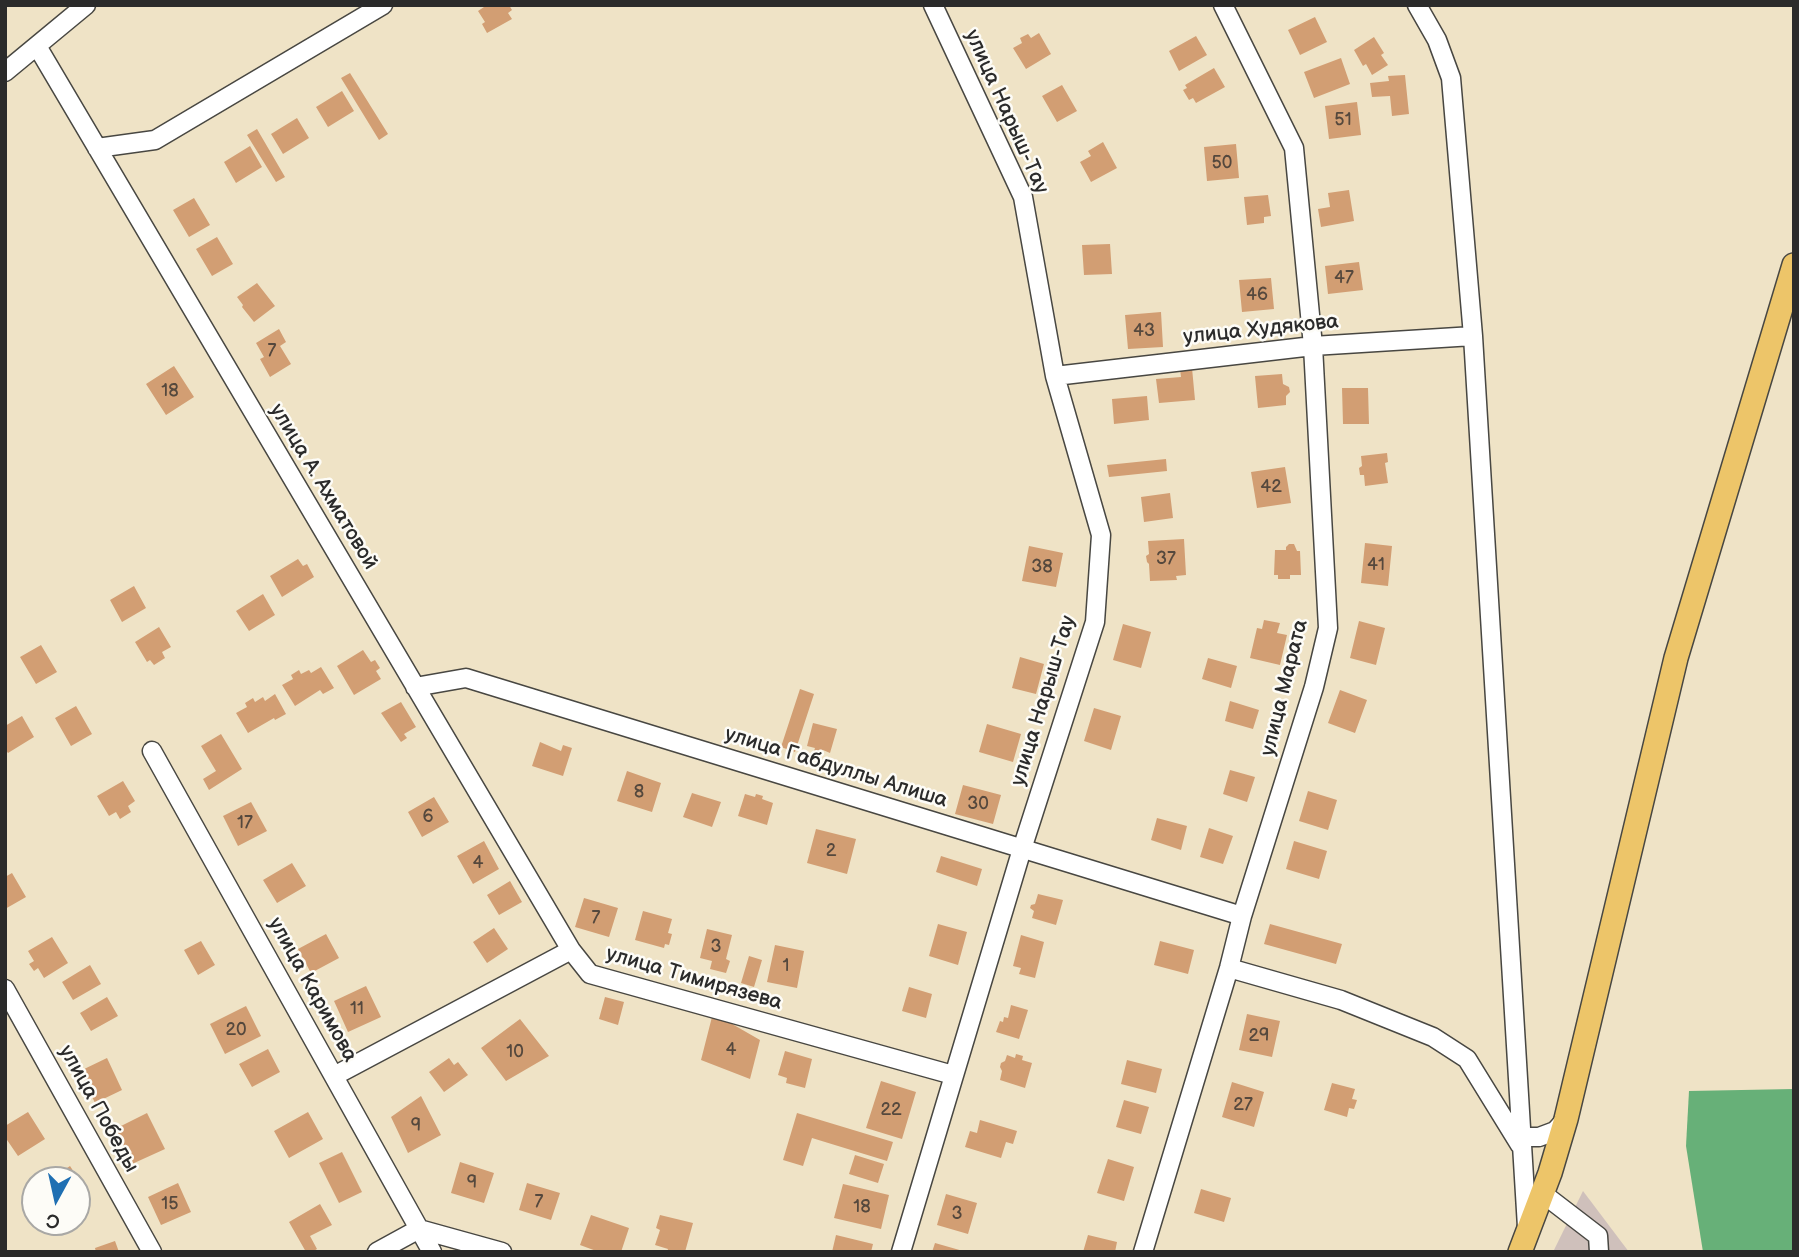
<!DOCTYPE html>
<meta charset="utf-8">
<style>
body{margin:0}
#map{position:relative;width:1799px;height:1257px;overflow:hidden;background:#efe3c6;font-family:"Balsamiq Sans",sans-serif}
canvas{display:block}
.frame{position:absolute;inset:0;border:7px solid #2b2b2b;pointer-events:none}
.north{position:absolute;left:21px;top:1166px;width:70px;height:70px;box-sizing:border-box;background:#fdfcf7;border:2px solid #a9a8a5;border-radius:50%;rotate:188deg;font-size:19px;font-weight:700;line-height:28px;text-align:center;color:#2b2b2b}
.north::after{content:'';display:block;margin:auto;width:24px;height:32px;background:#1f6fb2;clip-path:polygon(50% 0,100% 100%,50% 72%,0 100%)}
</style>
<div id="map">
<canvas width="1799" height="1257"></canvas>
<div class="frame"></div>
<div class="north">С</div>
</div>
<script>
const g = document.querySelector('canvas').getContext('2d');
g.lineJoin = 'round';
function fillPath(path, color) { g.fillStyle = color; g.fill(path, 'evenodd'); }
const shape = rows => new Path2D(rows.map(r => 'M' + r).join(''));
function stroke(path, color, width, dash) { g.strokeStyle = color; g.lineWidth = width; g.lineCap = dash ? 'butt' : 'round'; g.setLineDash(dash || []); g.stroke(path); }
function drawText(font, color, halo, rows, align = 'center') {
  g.font = font + ' "Balsamiq Sans",sans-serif'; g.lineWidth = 5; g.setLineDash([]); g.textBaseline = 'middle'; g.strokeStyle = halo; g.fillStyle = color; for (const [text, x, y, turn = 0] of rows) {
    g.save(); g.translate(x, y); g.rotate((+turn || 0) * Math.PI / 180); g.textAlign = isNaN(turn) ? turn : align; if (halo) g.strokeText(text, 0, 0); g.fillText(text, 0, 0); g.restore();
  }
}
fillPath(shape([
 [1583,1191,1629,1252,1553,1252]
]), '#cfc0bb');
fillPath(shape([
 [1794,1089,1794,1252,1703,1252,1686,1146,1689,1091]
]), '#67b078');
fillPath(shape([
 [487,5,509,5,512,10,508,13,512,19,487,33,482,24,485,22,478,11],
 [1315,17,1327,42,1300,55,1288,30],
 [1039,33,1051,54,1026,69,1013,48,1022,43,1020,38,1028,34,1031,38],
 [1196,36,1207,55,1179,71,1169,51],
 [1374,37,1384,53,1381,55,1388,65,1372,75,1366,64,1363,66,1354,50],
 [1341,58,1350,84,1314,98,1304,72],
 [1214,68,1225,87,1196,103,1193,98,1189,100,1183,90,1187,88,1185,85],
 [350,73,388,134,379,140,341,78],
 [1405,75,1409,114,1392,116,1390,96,1372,97,1370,83,1389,81,1388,76],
 [1062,85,1077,111,1057,122,1042,96],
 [342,91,354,111,328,127,316,107],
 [1357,102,1361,135,1329,139,1325,106],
 [297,118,309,138,283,154,271,134],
 [257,129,285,177,276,182,247,135],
 [1103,142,1117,168,1091,182,1080,162,1091,156,1088,151],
 [1236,144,1239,178,1207,181,1204,147],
 [250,146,262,167,236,183,224,162],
 [1349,190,1354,221,1321,227,1318,209,1330,207,1328,193],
 [1268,195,1271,216,1264,217,1264,223,1247,225,1244,197],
 [194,198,210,225,189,237,173,210],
 [217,237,233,264,212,276,196,249],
 [1110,244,1112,274,1084,275,1082,245],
 [1359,262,1363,290,1328,294,1325,266],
 [1271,278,1274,309,1242,312,1239,280],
 [257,283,275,306,254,322,242,307,243,305,237,297],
 [1161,312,1163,347,1128,349,1125,315],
 [279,329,286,342,280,346,291,364,270,377,260,359,264,357,256,343],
 [174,366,194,397,166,415,146,384],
 [1192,368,1195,400,1159,403,1156,379,1181,377,1180,369],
 [1282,374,1283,384,1289,387,1290,392,1286,396,1286,405,1258,408,1255,376],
 [1342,388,1368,388,1369,424,1343,424],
 [1147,396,1149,420,1114,424,1112,399],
 [1387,453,1388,462,1385,463,1388,483,1365,486,1364,475,1360,475,1359,468,1362,466,1361,456],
 [1166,459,1167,471,1109,477,1107,465],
 [1285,467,1291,503,1257,508,1251,472],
 [1170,493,1173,518,1144,522,1141,497],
 [1184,539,1186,575,1176,576,1177,580,1150,581,1149,564,1147,562,1146,556,1149,554,1148,541],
 [1365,543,1392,546,1388,586,1361,583],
 [1289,544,1294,544,1297,551,1300,551,1301,575,1290,575,1290,579,1278,579,1278,575,1274,575,1275,550,1286,550,1286,547],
 [1029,546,1063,553,1056,587,1022,581],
 [298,559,303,566,307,564,314,577,282,597,270,576],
 [134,586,146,608,122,622,110,600],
 [263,594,275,615,249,631,236,611],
 [1264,620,1280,623,1277,633,1287,635,1280,665,1250,658,1257,628,1262,629],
 [1359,621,1385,628,1376,665,1350,658],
 [1123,624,1151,632,1141,668,1113,660],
 [159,627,171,647,162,652,165,658,154,665,150,660,147,662,135,642],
 [41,645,57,672,36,684,20,657],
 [363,650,371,662,375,660,380,668,376,671,381,679,354,695,337,666],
 [1020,657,1044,664,1036,694,1012,688],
 [1208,658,1237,666,1231,688,1202,679],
 [321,667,334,688,323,694,320,690,295,706,282,685,293,679,291,675,299,670,301,674,309,670,311,673],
 [800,689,814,694,795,752,781,747],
 [1340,690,1367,700,1355,733,1328,723],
 [275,694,286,714,275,720,274,718,248,733,236,713,247,707,245,703,253,698,255,702,263,697,265,701],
 [1230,701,1259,710,1253,729,1225,721],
 [401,702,416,727,404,734,407,738,401,742,381,713],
 [76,706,92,734,71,746,55,718],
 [1094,708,1121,716,1111,750,1084,741],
 [22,716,34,737,8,753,5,749,5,726],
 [813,723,837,729,830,753,823,750,821,756,813,754,815,748,807,746],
 [987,724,1021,734,1013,762,979,752],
 [221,734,242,769,209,790,203,779,216,771,201,746],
 [540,742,561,751,563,745,572,748,563,776,532,766],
 [1230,770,1255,777,1247,802,1223,794],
 [627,771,661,783,652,812,617,801],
 [123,781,135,801,128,806,131,812,120,819,116,812,109,816,97,796],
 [963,785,1001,795,993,824,955,814],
 [1308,791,1337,800,1328,830,1299,821],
 [692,793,721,802,712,827,683,817],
 [745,794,755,797,756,794,763,796,762,799,773,803,767,825,738,816],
 [434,797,449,822,422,837,408,812],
 [251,802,267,831,238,846,223,816],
 [1157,818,1187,826,1181,850,1151,840],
 [1209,828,1233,836,1223,864,1200,857],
 [816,829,856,839,847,874,807,863],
 [484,841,499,869,473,884,457,856],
 [1294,841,1327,851,1319,879,1286,869],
 [941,856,982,869,977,886,936,872],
 [292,863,306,886,277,903,263,880],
 [12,873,26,897,5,909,5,877],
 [510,881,522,902,499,915,487,895],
 [1038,894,1063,900,1056,925,1032,918,1034,911,1030,908,1031,905,1035,904],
 [584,898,618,908,609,937,575,927],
 [643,911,672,919,668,933,672,934,669,945,665,944,664,948,635,940],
 [938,924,967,932,958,965,929,956],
 [1270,924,1342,944,1336,964,1264,944],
 [494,928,508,949,487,963,473,942],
 [707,929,732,935,726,959,730,961,726,973,710,969,712,961,700,958],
 [326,934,339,958,311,973,298,949],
 [1021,935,1044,942,1035,978,1019,974,1021,968,1013,966],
 [52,937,68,963,44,978,38,968,34,971,29,964,34,961,28,951],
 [201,941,215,965,198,975,184,950],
 [1160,941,1194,950,1188,974,1154,965],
 [775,945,804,951,797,988,767,982],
 [749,956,762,960,754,987,741,983],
 [90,965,101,984,73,1000,62,982],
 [366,986,381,1017,348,1032,334,1001],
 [909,987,932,994,926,1018,902,1011],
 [107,997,118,1016,91,1031,80,1013],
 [605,997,624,1002,618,1025,599,1019],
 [1011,1005,1028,1010,1019,1039,996,1032,1000,1021,1003,1022,1004,1017,1008,1018],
 [246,1006,261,1036,225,1054,210,1024],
 [713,1013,760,1040,750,1079,701,1060],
 [1247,1014,1280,1021,1272,1057,1239,1050],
 [520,1019,549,1056,506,1081,481,1048],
 [268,1049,280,1072,252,1087,239,1064],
 [785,1051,812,1059,805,1088,786,1083,787,1078,778,1075],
 [1016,1054,1023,1056,1022,1060,1032,1063,1025,1088,1000,1080,1002,1071,1000,1067,1001,1063,1005,1061,1007,1055,1015,1058],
 [107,1058,122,1090,95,1103,80,1071],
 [449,1058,454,1065,458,1062,468,1075,444,1092,429,1072],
 [1127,1060,1162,1069,1156,1093,1121,1084],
 [881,1081,916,1092,902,1139,866,1128],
 [1232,1082,1264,1092,1254,1127,1222,1117],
 [1332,1083,1355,1089,1352,1099,1357,1100,1354,1109,1349,1108,1347,1117,1324,1110],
 [421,1096,441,1135,408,1153,391,1117],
 [1124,1100,1149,1107,1141,1134,1116,1127],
 [28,1112,45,1139,18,1156,5,1137,5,1126],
 [308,1112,323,1139,289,1158,274,1131],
 [147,1113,165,1149,132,1164,115,1129],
 [797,1113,893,1142,887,1161,812,1138,803,1166,783,1160],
 [980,1120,1017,1131,1013,1144,1006,1142,1001,1158,965,1147,970,1131,977,1133],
 [342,1152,362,1192,339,1203,319,1163],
 [855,1155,884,1164,878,1183,849,1174],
 [1108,1159,1134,1167,1124,1201,1097,1193],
 [460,1162,494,1173,484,1203,451,1193],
 [70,1166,87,1192,77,1199,77,1180,49,1180],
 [178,1183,191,1212,161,1225,148,1197],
 [527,1183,560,1193,551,1220,519,1210],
 [843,1184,889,1195,881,1229,834,1218],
 [1201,1189,1231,1198,1224,1222,1194,1213],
 [946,1194,977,1203,968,1234,937,1225],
 [320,1204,332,1225,310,1236,317,1249,312,1252,306,1252,289,1222],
 [591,1215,629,1228,621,1252,599,1252,580,1245],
 [660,1215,693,1223,685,1252,667,1252,668,1249,655,1245,660,1230,656,1228],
 [836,1235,873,1244,871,1252,832,1252],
 [1088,1235,1117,1242,1115,1252,1083,1252],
 [115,1241,119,1252,96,1252,95,1248],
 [935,1243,963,1251,963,1252,932,1252]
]), '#d29e73');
const minor = shape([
 [1417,5,1437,40,1451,78,1473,336,1527,1227],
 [37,46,571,950,590,974,953,1075],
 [5,72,86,5],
 [97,148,155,140,383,5],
 [1055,376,1313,346,1473,336],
 [415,687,466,678,1242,916],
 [152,751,432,1252],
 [1229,968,1341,1000,1433,1037,1467,1059,1520,1145],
 [5,989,152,1252],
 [334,1076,571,950],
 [1522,1137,1539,1137,1555,1131,1566,1119],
 [1542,1193,1598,1236,1599,1252],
 [377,1252,419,1229,502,1252],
 [901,1252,1022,849,1095,622,1101,535,1055,376,1023,197,933,5],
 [1143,1252,1229,968,1242,916,1314,687,1328,628,1313,346,1294,148,1223,5]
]);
const major = shape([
 [1520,1252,1550,1173,1566,1119,1676,658,1794,265]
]);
stroke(minor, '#484742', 21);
stroke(major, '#484742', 26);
stroke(minor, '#fff', 18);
stroke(major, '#edc569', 23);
drawText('18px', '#55483d', null, [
 ["51",1343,120],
 ["50",1222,163],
 ["47",1344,278],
 ["46",1257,295],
 ["43",1144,331],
 ["7",272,351],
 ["18",170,391],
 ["42",1271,487],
 ["37",1166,559],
 ["41",1376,565],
 ["38",1042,567],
 ["8",639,792],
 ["30",978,804],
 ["6",428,817],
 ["17",245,823],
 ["2",831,851],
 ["4",478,863],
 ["7",596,918],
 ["3",716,947],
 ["1",786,966],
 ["11",357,1009],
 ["20",236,1030],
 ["29",1259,1036],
 ["4",731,1050],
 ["10",515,1052],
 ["27",1243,1105],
 ["22",891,1110],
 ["9",416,1126],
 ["9",472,1183],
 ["7",539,1202],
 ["15",170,1204],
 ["18",862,1207],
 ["3",957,1214]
]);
drawText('21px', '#2b2b2b', '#fdfcf7', [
 ["улица Нарыш-Тау",1006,112,66],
 ["улица Худякова",1261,330,-6],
 ["улица А. Ахматовой",323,487,59],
 ["улица Марата",1285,688,-76],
 ["улица Нарыш-Тау",1044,701,-73],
 ["улица Габдуллы Алиша",836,768,17],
 ["улица Тимирязева",694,979,16],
 ["улица Каримова",312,990,61],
 ["улица Победы",98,1109,61]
]);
</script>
